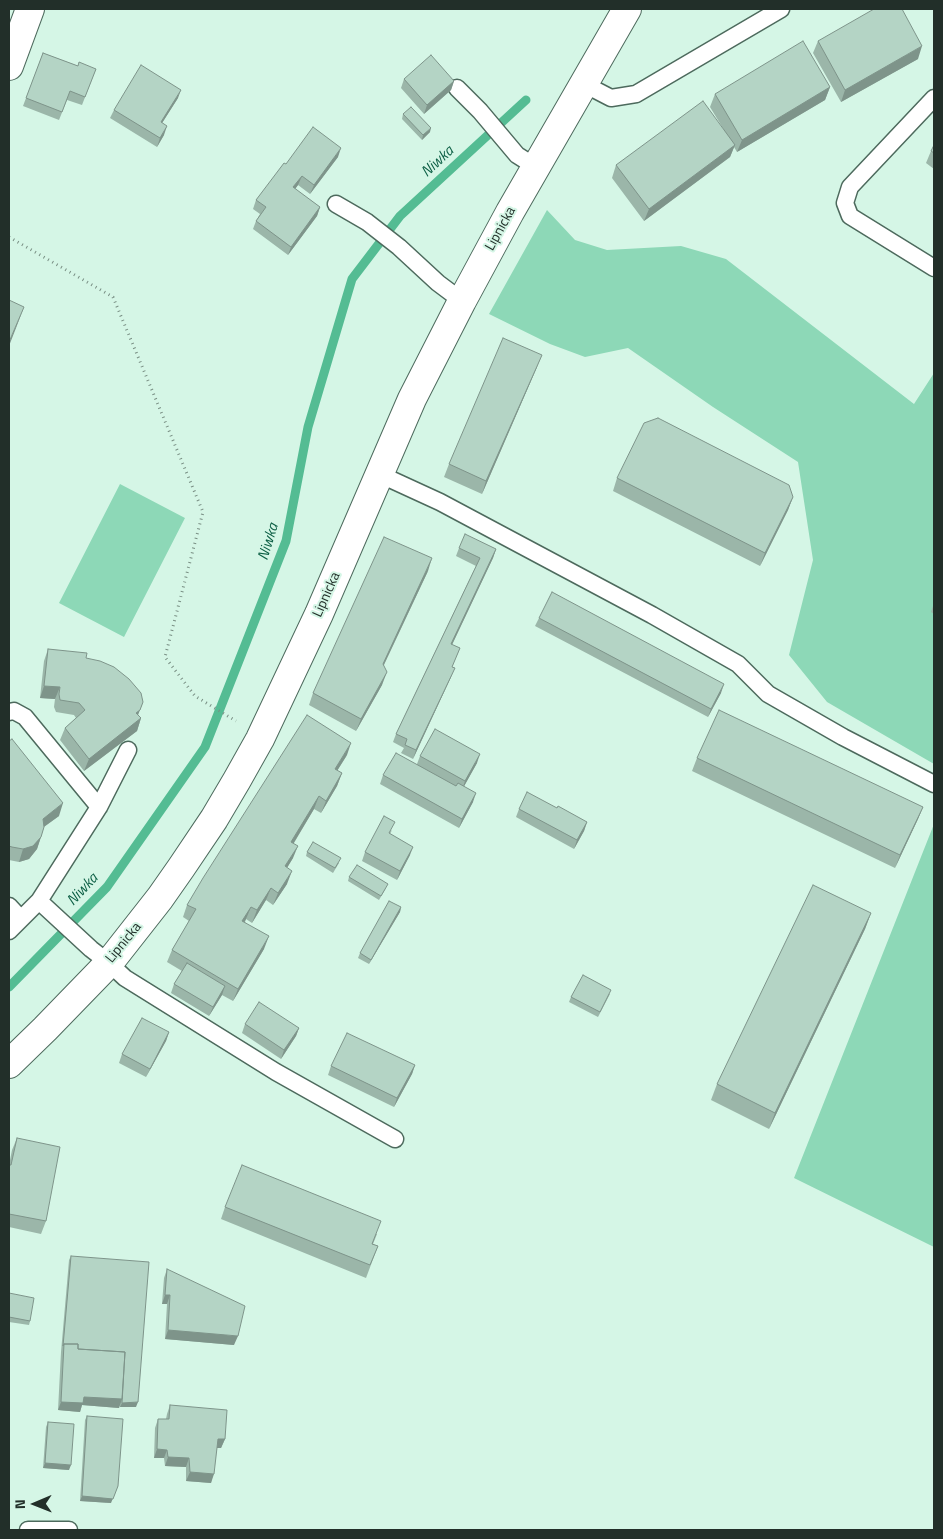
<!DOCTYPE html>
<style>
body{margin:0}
#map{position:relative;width:943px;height:1539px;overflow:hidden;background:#d5f6e6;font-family:"Titillium Web",sans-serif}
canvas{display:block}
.frame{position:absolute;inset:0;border:10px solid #222f29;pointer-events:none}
.north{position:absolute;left:10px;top:1479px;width:50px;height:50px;-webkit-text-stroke:4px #d5f6e6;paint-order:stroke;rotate:269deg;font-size:14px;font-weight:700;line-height:20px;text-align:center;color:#222f29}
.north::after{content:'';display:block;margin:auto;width:18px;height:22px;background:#222f29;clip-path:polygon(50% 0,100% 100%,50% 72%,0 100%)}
</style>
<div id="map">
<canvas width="943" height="1539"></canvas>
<div class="frame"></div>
<div class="north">N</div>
</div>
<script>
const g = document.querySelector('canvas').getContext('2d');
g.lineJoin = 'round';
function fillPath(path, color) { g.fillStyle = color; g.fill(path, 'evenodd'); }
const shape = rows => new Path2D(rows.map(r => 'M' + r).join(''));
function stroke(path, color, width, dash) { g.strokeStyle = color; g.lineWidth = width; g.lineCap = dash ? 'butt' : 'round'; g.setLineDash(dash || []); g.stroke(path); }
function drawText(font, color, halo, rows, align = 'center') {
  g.font = font + ' "Titillium Web",sans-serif'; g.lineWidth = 4; g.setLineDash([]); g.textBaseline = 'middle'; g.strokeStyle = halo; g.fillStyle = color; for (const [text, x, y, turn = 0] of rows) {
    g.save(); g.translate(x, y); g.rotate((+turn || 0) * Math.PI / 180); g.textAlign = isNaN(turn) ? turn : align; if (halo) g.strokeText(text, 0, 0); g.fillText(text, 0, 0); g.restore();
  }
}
fillPath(shape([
 [547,210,575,240,607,250,681,246,726,259,914,404,934,373,934,764,827,702,789,655,813,560,798,462,713,407,628,348,585,357,550,344,489,314],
 [120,484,185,518,124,637,59,603],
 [934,824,934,1247,794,1178]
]), '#8dd8b7');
stroke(shape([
 [9,987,107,887,205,747,286,541,308,427,352,279,400,216,526,100]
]), '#54bc93', 9);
const service = shape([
 [584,84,611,98,636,94,781,9],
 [457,88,480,111,517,155,536,167],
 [934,98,850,187,845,203,850,216,934,268],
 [336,204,367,222,399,247,438,283,462,301],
 [379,474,440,502,652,615,738,664,768,694,843,737,934,784],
 [9,712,14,711,25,717,99,807],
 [39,901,99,807,128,750],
 [9,906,21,919],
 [9,931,39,901,91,949,109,963,125,978,276,1072,395,1139],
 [28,1530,69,1530]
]);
const minor = shape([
 [9,66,30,9]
]);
const tertiary = shape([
 [9,1064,45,1029,109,963,160,898,181,868,214,819,237,780,260,739,319,614,412,399,462,301,510,212,627,9]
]);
stroke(service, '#4d6a5d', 19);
stroke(minor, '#4d6a5d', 30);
stroke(tertiary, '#4d6a5d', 30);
stroke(shape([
 [9,237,113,297,203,512,165,657,195,696,236,721]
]), '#798f84', 3, [1, 4]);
stroke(service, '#fff', 16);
stroke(minor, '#fff', 28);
stroke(tertiary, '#fff', 28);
fillPath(shape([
 [818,41,918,59,841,102,813,53],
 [43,53,78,66,96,69,82,105,67,100,59,120,23,106],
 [404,79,454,81,451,90,424,114,401,88],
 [830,87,825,100,737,152,734,147,730,157,644,221,612,178,616,165,724,130,710,107,715,94],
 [178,98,162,123,164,135,157,147,110,118,114,110],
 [403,114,430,132,422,140,402,119],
 [934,145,934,169,926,163,931,151],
 [338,157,310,194,298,185,295,189,320,207,317,216,288,255,253,229,256,221,260,214,253,209,256,200,286,164],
 [537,367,482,494,444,477,449,464],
 [617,478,793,497,788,510,760,566,613,491],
 [459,548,496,549,493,558,452,645,460,648,452,667,451,677,413,759,401,753,404,748,393,742,396,734,476,566,456,556],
 [428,571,384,665,382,685,356,731,309,705,313,693],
 [934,603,934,614,931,612],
 [539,618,721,693,708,717,535,626],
 [48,649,86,658,141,718,137,731,84,771,60,740,65,728,76,718,74,715,56,712,54,707,55,699,40,698,44,661],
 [9,741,59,816,44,827,37,849,29,859,19,862,9,860],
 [347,755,337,771,342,773,337,786,321,813,314,809,294,843,293,858,287,868,287,884,273,905,266,900,252,923,246,919,245,922,264,949,233,1001,222,995,209,1016,171,993,174,984,182,971,167,962,172,950,189,921,183,917,187,905],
 [420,756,477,763,464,786,473,802,459,828,380,784,383,775,417,764],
 [697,758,923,807,918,819,895,868,692,771],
 [519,809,587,822,584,831,574,849,516,817],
 [392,830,390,834,410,855,397,880,362,861,365,852],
 [307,852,339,863,333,873,306,856],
 [349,877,386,888,379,900,348,881],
 [401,907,400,912,369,964,358,958,360,953],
 [871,913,865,929,769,1129,711,1100,717,1084],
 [610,994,598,1017,569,1002,571,997],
 [245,1024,299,1028,296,1036,281,1059,242,1033],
 [169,1032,166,1041,146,1077,119,1063,122,1054],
 [415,1065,412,1074,394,1107,328,1075,331,1066],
 [17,1138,46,1221,41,1234,9,1227,9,1165,12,1150],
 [225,1207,377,1234,373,1244,378,1246,366,1278,221,1219],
 [71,1256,136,1407,120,1407,120,1404,119,1408,82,1405,80,1412,58,1410,61,1352,69,1260],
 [167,1269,234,1345,165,1339,167,1304,162,1304,164,1278],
 [9,1293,30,1321,29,1325,9,1322],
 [170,1405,225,1439,221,1448,217,1448,211,1483,186,1481,186,1467,165,1466,164,1458,154,1458,155,1428,158,1419,166,1419,167,1414],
 [87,1416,111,1503,80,1501,85,1420],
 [48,1422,69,1470,43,1468,46,1427]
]), '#9bb6a9');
fillPath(shape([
 [922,46,918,59,841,102,845,90],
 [454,81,451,90,424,114,427,105],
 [830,87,825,100,737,152,742,140],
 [181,90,178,98,157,131,161,122],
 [167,126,164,135,157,147,160,138],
 [431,128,430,132,422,140,423,135],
 [735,145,730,157,644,221,649,209],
 [341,148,338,157,310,194,314,185],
 [302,176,298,185,290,196,293,187],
 [320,207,317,216,288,255,291,247],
 [24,307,16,328,9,346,9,342],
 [542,355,537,367,482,494,486,481],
 [793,497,788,510,760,566,765,553],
 [496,549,493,558,448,653,451,644],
 [432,558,428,571,378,677,383,664],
 [455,668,451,677,413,759,416,750],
 [387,672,382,685,356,731,361,719],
 [724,684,721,693,708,717,711,709],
 [44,686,60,687,55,699,40,698],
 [143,702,135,723,141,718,137,731,84,771,89,759,136,713],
 [351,743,347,755,330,782,335,769],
 [480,754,477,763,462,790,465,781],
 [342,773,337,786,321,813,326,801],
 [476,793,473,802,459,828,462,819],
 [319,796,314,809,287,854,291,842],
 [63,803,59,816,38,831,43,819],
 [923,807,918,819,895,868,900,855],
 [587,822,584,831,574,849,577,840],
 [41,837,37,849,29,859,19,862,23,849],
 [298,846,293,858,280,879,285,866],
 [413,847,410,855,397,880,400,871],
 [292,871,287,884,273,905,278,893],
 [271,888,266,900,252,923,257,910],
 [251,907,246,919,238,934,242,921],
 [401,907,400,912,369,964,371,960],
 [871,913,865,929,769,1129,775,1113],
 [269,936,264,949,233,1001,238,989],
 [225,986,222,995,209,1016,213,1007],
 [299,1028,296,1036,281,1059,284,1050],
 [169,1032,166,1041,146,1077,150,1069],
 [415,1065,412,1074,394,1107,397,1098],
 [165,1295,170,1295,167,1304,162,1304],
 [168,1330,238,1336,234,1345,165,1339],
 [84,1397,122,1399,119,1408,82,1405,80,1412,58,1410,61,1402],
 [138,1402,136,1407,120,1407,122,1403],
 [218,1439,225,1439,221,1448,215,1448],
 [157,1449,167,1450,164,1458,154,1458],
 [168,1457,189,1458,186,1467,165,1466],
 [45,1463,71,1465,69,1470,43,1468],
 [190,1472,214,1474,211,1483,186,1481],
 [118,1486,111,1503,80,1501,82,1496]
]), '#7e948a');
const building = shape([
 [874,9,902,9,922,46,845,90,818,41,874,9],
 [803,41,830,87,742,140,715,94,803,41],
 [43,53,78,66,79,62,96,69,85,97,70,91,62,112,26,98,43,53],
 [431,55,454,81,427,105,404,79,431,55],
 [141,65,181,90,161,122,167,126,160,138,114,110,141,65],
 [703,101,735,145,649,209,616,165,703,101],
 [411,107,431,128,423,135,403,114,411,107],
 [313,127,341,148,314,185,302,176,293,187,320,207,291,247,256,221,266,207,256,200,284,163,286,164,313,127],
 [934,145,934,153,931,151,934,145],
 [9,300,24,307,9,342,9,300],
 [503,338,542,355,486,481,449,464,503,338],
 [658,418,789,485,793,497,765,553,617,478,644,423,658,418],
 [465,534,496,549,451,644,460,648,452,667,455,668,416,750,405,745,407,739,396,734,480,558,459,548,465,534],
 [384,537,432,558,383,664,387,672,361,719,313,693,384,537],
 [552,592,724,684,711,709,539,618,552,592],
 [48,649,87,653,86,658,100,661,114,667,129,679,141,693,143,702,140,710,136,713,141,718,89,759,65,728,85,710,79,703,60,700,59,694,60,687,44,686,48,649],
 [719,710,923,807,900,855,697,758,719,710],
 [307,715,351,743,335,769,342,773,326,801,319,796,291,842,298,846,285,866,292,871,278,893,271,888,257,910,251,907,242,921,269,936,238,989,172,950,196,909,187,905,203,878,307,715],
 [435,729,480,754,465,781,420,756,435,729],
 [12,739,63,803,43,819,44,827,41,837,33,846,23,849,12,847,9,846,9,741,12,739],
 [396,753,456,786,458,783,476,793,462,819,383,775,396,753],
 [527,792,557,808,558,806,587,822,577,840,519,809,527,792],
 [384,816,395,822,389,833,413,847,400,871,365,852,384,816],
 [313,842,341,858,335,868,307,852,313,842],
 [357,865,388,884,381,896,349,877,357,865],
 [813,885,871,913,775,1113,717,1084,813,885],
 [389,901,401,907,371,960,360,953,389,901],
 [187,963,225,986,213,1007,174,984,187,963],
 [583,975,611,990,600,1012,571,997,583,975],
 [259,1002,299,1028,284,1050,245,1024,259,1002],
 [142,1018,169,1032,150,1069,122,1054,142,1018],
 [347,1033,415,1065,397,1098,331,1066,347,1033],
 [17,1138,60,1147,46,1221,9,1214,9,1165,11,1165,17,1138],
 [242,1165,381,1221,372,1244,378,1246,370,1265,225,1207,242,1165],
 [71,1256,149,1262,138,1402,122,1403,125,1352,78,1349,78,1344,64,1344,63,1346,71,1256],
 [167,1269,245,1306,238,1336,168,1330,170,1295,165,1295,167,1269],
 [9,1293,34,1298,30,1321,9,1317,9,1293],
 [64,1344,78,1344,78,1349,125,1352,122,1399,84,1397,83,1403,61,1402,64,1344],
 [170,1405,227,1410,225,1439,218,1439,214,1474,190,1472,189,1458,168,1457,167,1450,157,1449,158,1419,169,1419,170,1405],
 [87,1416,123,1419,118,1486,113,1499,82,1496,87,1416],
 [48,1422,74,1424,71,1465,45,1463,48,1422]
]);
fillPath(building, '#b4d4c5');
stroke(building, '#7e948a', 1);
drawText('14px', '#222f29', '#d5f6e6', [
 ["Lipnicka",501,229,-61],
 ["Lipnicka",327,595,-66],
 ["Lipnicka",124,943,-51]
]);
drawText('italic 15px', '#0e6046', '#d5f6e6', [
 ["Niwka",438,162,-43],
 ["Niwka",269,542,-73],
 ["Niwka",83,890,-47]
]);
</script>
